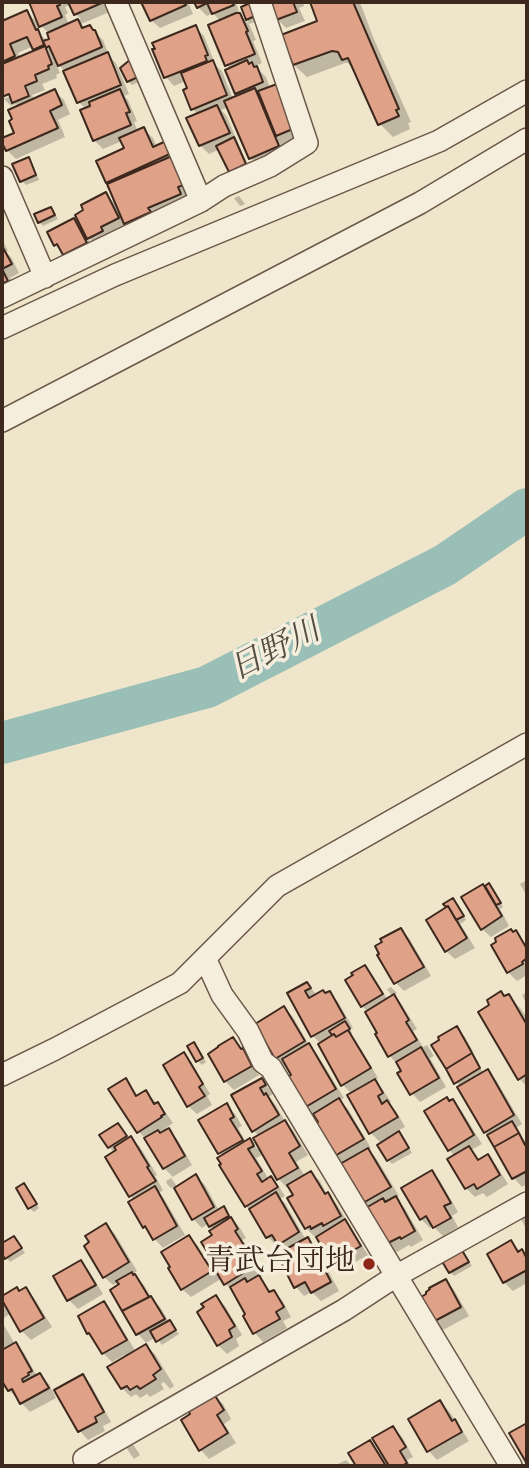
<!DOCTYPE html>
<meta charset="utf-8">
<style>
body{margin:0}
#map{position:relative;width:529px;height:1468px;overflow:hidden;background:#efe5cb;font-family:"IM FELL Double Pica",serif}
canvas{display:block}
.frame{position:absolute;inset:0;border:4px solid #3d281d;pointer-events:none}
</style>
<div id="map">
<canvas width="529" height="1468"></canvas>
<div class="frame"></div>
</div>
<script>
const g = document.querySelector('canvas').getContext('2d');
g.lineJoin = 'round';
function fillPath(path, color) { g.fillStyle = color; g.fill(path, 'evenodd'); }
const shape = rows => new Path2D(rows.map(r => 'M' + r).join(''));
function stroke(path, color, width, dash) { g.strokeStyle = color; g.lineWidth = width; g.lineCap = dash ? 'butt' : 'round'; g.setLineDash(dash || []); g.stroke(path); }
function drawText(font, color, halo, rows, align = 'center') {
  g.font = font + ' "IM FELL Double Pica","Noto Serif JP",serif'; g.lineWidth = 7; g.setLineDash([]); g.textBaseline = 'middle'; g.strokeStyle = halo; g.fillStyle = color; for (const [text, x, y, turn = 0] of rows) {
    g.save(); g.translate(x, y); g.rotate((+turn || 0) * Math.PI / 180); g.textAlign = isNaN(turn) ? turn : align; if (halo) g.strokeText(text, 0, 0); g.fillText(text, 0, 0); g.restore();
  }
}
fillPath(shape([
 [31,2,108,2,112,11,81,24,85,28,89,27,103,40,109,56,116,63,129,94,124,96,128,100,137,121,134,122,138,132,144,130,153,138,157,147,166,143,196,198,138,235,123,220,126,227,97,246,87,236,94,252,73,263,55,245,74,220,84,231,105,194,119,207,107,182,126,149,122,141,103,149,94,140,82,111,86,109,79,102,66,72,55,61,60,73,56,75,57,78,42,84,45,90,32,95,35,101,55,92,64,100,70,114,58,120,65,137,16,159,7,150,16,133,20,107,16,104,11,106,4,99,18,93,4,95,4,99,2,97,2,27,27,12,36,21,42,36,46,40,51,40,49,33,41,26],
 [72,4,76,14,81,19,69,25,65,15,68,13,65,7],
 [33,46,37,52,20,59,18,53],
 [143,2,188,2,193,14,160,28,151,20],
 [196,2,236,2,240,15,249,24,243,8,249,5,258,21,249,24,256,40,253,41,262,63,255,66,266,77,270,88,303,137,283,145,287,155,259,167,251,158,229,107,221,110,226,115,249,168,235,175,231,171,220,149,209,154,200,145,198,115,193,109,190,89,186,81,174,86,166,77,195,27,204,36,216,66,222,71,233,99,240,96,236,93,231,69,227,65,221,22,213,13,207,16,198,7],
 [271,2,303,2,304,6,299,8,305,21,286,28,277,19],
 [311,2,357,2,361,5,373,37,411,122,408,123,410,129,393,137,380,124,356,72,348,63,345,63,307,77,294,65,319,22],
 [134,66,141,81,132,85,128,81],
 [28,159,32,163,39,180,26,185,22,181],
 [239,196,245,204,240,206,234,198],
 [51,209,58,219,43,226,39,222],
 [2,239,8,251,6,252,11,257,19,273,10,278,16,290,2,297],
 [527,880,527,896,520,884],
 [489,885,503,907,500,909,509,926,491,937,482,929,485,888],
 [446,904,457,905,466,920,460,924,475,948,455,959,446,951,449,908],
 [400,930,409,938,431,976,404,991,396,983],
 [516,933,527,946,527,975,517,981,508,972,493,946],
 [365,967,373,976,388,1000,393,997,387,989,391,987,397,993,393,995,402,1005,417,1029,413,1031,423,1047,427,1045,434,1056,430,1058,446,1087,420,1102,412,1093,403,1071,390,1056,367,1013,368,1012,362,1006],
 [307,984,317,995,329,993,338,1002,353,1028,350,1029,352,1033,350,1035,356,1041,378,1078,374,1080,383,1090,391,1102,388,1103,396,1111,405,1127,397,1131,403,1138,412,1153,392,1164,388,1160,382,1144,371,1133,352,1094,343,1085,321,1044,313,1036,289,994],
 [527,992,527,1005,522,995],
 [509,996,521,1009,527,1018,527,1087,519,1078,505,998],
 [284,1008,293,1017,310,1047,317,1054,344,1098,339,1101,348,1109,371,1148,368,1150,376,1158,399,1196,395,1198,404,1207,423,1240,411,1247,409,1245,395,1253,386,1244,370,1208,364,1202,343,1164,335,1156,320,1123,315,1115,314,1116,305,1107,293,1076,287,1065,285,1067,276,1058],
 [457,1028,465,1037,474,1053,467,1045,464,1048,479,1062,477,1063,484,1074,487,1072,496,1080,522,1124,516,1128,527,1144,527,1184,522,1187,514,1178,491,1138,485,1132,461,1087,456,1082],
 [233,1039,251,1059,259,1075,234,1090,225,1081],
 [194,1044,206,1062,202,1065,198,1061],
 [184,1054,192,1063,210,1094,207,1096,212,1105,197,1114,188,1106],
 [262,1080,273,1094,268,1097,275,1104,286,1123,293,1130,308,1155,296,1162,305,1176,311,1173,320,1181,327,1195,336,1203,368,1255,341,1270,332,1262,317,1235,315,1237,306,1228,295,1195,290,1186,287,1188,279,1179,264,1154,256,1158,269,1180,271,1178,279,1187,285,1196,280,1199,285,1203,306,1240,307,1239,316,1248,339,1291,321,1301,312,1292,304,1296,296,1287,280,1255,287,1251,280,1244,277,1246,268,1237,254,1213,246,1206,223,1157,220,1153,226,1106,235,1114,242,1126,238,1128,246,1143,249,1141,263,1154,259,1136,254,1131,233,1096],
 [125,1081,138,1096,146,1092,166,1113,173,1123,166,1128,177,1139,192,1165,171,1178,178,1188,196,1177,205,1185,219,1211,223,1208,240,1228,246,1238,242,1240,252,1255,250,1256,264,1275,259,1277,272,1293,273,1292,282,1300,291,1317,283,1321,287,1328,263,1342,255,1333,245,1317,248,1315,234,1293,221,1279,191,1297,182,1289,189,1237,198,1246,213,1271,219,1267,214,1230,209,1223,202,1228,193,1219,175,1186,171,1188,167,1184,166,1181,173,1177,164,1168,147,1140,138,1131],
 [452,1101,461,1110,482,1144,471,1150,480,1161,488,1156,496,1165,508,1184,487,1197,483,1193,475,1197,466,1188,449,1159,455,1156,449,1150,450,1102],
 [122,1129,129,1140,131,1138,140,1147,157,1175,155,1176,163,1190,159,1193,163,1197,185,1235,163,1248,144,1227,131,1202,135,1200,130,1196,115,1153,109,1147],
 [432,1172,440,1181,458,1212,452,1216,458,1227,443,1236,433,1226,430,1228,421,1219],
 [24,1185,39,1208,34,1212,29,1208],
 [527,1202,527,1230,515,1209],
 [106,1225,115,1234,137,1271,133,1274,144,1285,152,1299,160,1307,169,1322,179,1334,162,1345,156,1337,146,1343,138,1334,112,1291,121,1285,119,1282,113,1285,104,1277],
 [14,1238,25,1253,10,1262,2,1251,2,1245],
 [511,1243,527,1257,527,1283,513,1291,504,1282],
 [461,1248,472,1266,454,1276,450,1272],
 [81,1262,89,1271,103,1294,78,1309,69,1300,55,1277],
 [446,1281,454,1290,469,1316,441,1331,433,1322],
 [26,1289,34,1298,52,1327,31,1340,22,1331,11,1313,2,1319,2,1302,5,1306],
 [216,1297,225,1306,242,1335,236,1339,239,1346,227,1354,218,1345],
 [104,1303,112,1312,136,1352,146,1346,155,1354,174,1386,170,1389,164,1382,161,1384,164,1389,150,1397,147,1394,140,1398,136,1394,131,1397,122,1388,125,1358,124,1355,112,1362,103,1353],
 [2,1322,15,1344,24,1353,37,1376,40,1375,49,1384,56,1398,30,1412,9,1390,2,1377],
 [82,1376,91,1385,111,1422,103,1426,105,1431,88,1440,80,1431,57,1390],
 [214,1396,223,1404,231,1419,224,1424,236,1443,209,1459,201,1450],
 [440,1402,449,1411,469,1441,437,1460,429,1451,410,1420],
 [393,1428,402,1437,413,1457,407,1460,411,1466,358,1466,351,1454,370,1443,383,1456],
 [121,1440,131,1441,140,1455,134,1459],
 [346,1460,352,1466,334,1466]
]), '#0003');
stroke(shape([
 [2,743,207,687,445,565,527,509]
]), '#9abfb7', 42);
const building = shape([
 [29,2,59,2,60,5,57,6,62,17,39,27,29,2],
 [68,2,104,2,74,15,68,2],
 [141,2,184,2,186,5,150,21,141,2],
 [194,2,232,2,234,5,212,14,207,3,197,8,194,2],
 [269,2,293,2,297,12,276,20,269,2],
 [310,2,353,2,399,109,396,110,399,116,378,125,348,58,342,60,338,52,332,51,293,65,281,35,317,21,310,2],
 [250,3,255,16,246,20,241,7,250,3],
 [27,10,36,30,38,29,44,45,33,50,27,37,10,44,15,56,2,62,2,25,3,24,2,21,27,10],
 [236,13,240,13,248,31,246,32,255,54,225,66,208,25,236,13],
 [78,19,82,28,90,25,93,30,95,30,102,47,58,66,49,46,46,48,43,41,49,39,47,33,78,19],
 [196,25,208,55,205,56,207,61,164,78,152,49,155,49,152,43,196,25],
 [45,46,52,64,48,66,49,69,35,75,37,81,25,86,29,96,12,103,9,94,2,97,2,64,45,46],
 [108,52,121,85,77,103,63,71,108,52],
 [131,59,138,77,127,82,120,68,131,59],
 [213,60,227,95,191,110,183,90,187,88,181,73,213,60],
 [247,60,249,64,252,62,254,67,257,66,263,82,235,94,225,70,247,60],
 [277,84,295,128,276,136,258,91,277,84],
 [255,88,279,146,249,159,224,101,255,88],
 [55,89,62,105,50,111,58,128,6,151,2,143,2,138,14,133,9,121,12,119,8,110,55,89],
 [120,89,130,112,126,113,131,125,93,141,80,110,90,106,89,102,120,89],
 [217,105,230,133,199,146,186,118,217,105],
 [144,127,153,147,166,141,172,153,106,183,96,161,124,148,119,138,144,127],
 [234,137,246,164,229,172,216,146,234,137],
 [172,156,184,185,178,187,181,194,148,208,151,212,124,224,107,184,172,156],
 [29,157,36,175,20,182,12,164,29,157],
 [106,192,119,218,101,227,103,231,87,239,75,215,83,210,81,205,106,192],
 [51,207,55,215,38,223,34,214,51,207],
 [74,218,87,243,63,255,57,244,54,246,47,232,74,218],
 [2,246,12,264,2,269,8,281,2,284,2,246],
 [489,883,501,903,496,905,485,886,489,883],
 [483,884,502,916,481,930,461,897,483,884],
 [453,898,464,916,456,920,448,906,446,907,443,904,453,898],
 [448,906,467,938,445,952,426,920,448,906],
 [401,928,424,967,394,984,377,955,379,954,375,946,382,942,380,939,401,928],
 [511,929,513,932,516,930,527,949,527,958,522,962,523,964,507,973,491,945,496,942,495,938,511,929],
 [365,965,383,994,361,1007,345,980,353,975,351,973,365,965],
 [307,982,311,988,305,991,309,998,323,990,325,993,330,991,345,1018,311,1037,287,993,307,982],
 [501,991,504,996,509,994,527,1025,527,1074,518,1080,478,1012,489,1005,487,1000,501,991],
 [394,994,409,1020,406,1022,417,1040,388,1057,375,1034,377,1033,365,1012,394,994],
 [284,1006,305,1041,275,1059,255,1024,284,1006],
 [345,1021,350,1029,336,1037,334,1034,332,1035,329,1031,345,1021],
 [457,1026,472,1053,446,1069,431,1045,439,1040,438,1037,457,1026],
 [348,1030,371,1068,341,1086,318,1044,334,1034,336,1037,348,1030],
 [233,1037,241,1049,243,1048,252,1066,224,1082,208,1054,218,1047,218,1046,233,1037],
 [194,1042,203,1058,196,1062,187,1046,194,1042],
 [309,1043,336,1089,304,1108,286,1078,291,1075,282,1059,309,1043],
 [421,1047,439,1078,410,1095,397,1073,401,1071,396,1062,421,1047],
 [184,1052,203,1084,199,1087,205,1096,187,1107,163,1065,184,1052],
 [472,1053,480,1068,454,1084,446,1069,472,1053],
 [488,1069,514,1115,484,1133,457,1087,488,1069],
 [126,1078,136,1096,146,1090,154,1104,158,1102,165,1114,161,1116,162,1117,137,1133,108,1089,126,1078],
 [262,1078,266,1085,260,1088,264,1095,266,1093,279,1115,252,1132,231,1095,262,1078],
 [375,1079,383,1093,378,1096,382,1104,387,1100,398,1117,369,1134,347,1095,375,1079],
 [447,1097,449,1101,453,1099,474,1135,448,1151,424,1111,447,1097],
 [339,1098,364,1139,333,1157,314,1124,318,1122,313,1114,339,1098],
 [227,1103,234,1117,230,1119,243,1140,218,1154,198,1120,227,1103],
 [285,1120,300,1146,289,1153,298,1168,277,1180,253,1138,285,1120],
 [512,1121,519,1133,494,1147,487,1135,512,1121],
 [118,1123,127,1136,108,1148,99,1135,118,1123],
 [169,1128,185,1156,163,1169,144,1138,158,1130,160,1133,169,1128],
 [399,1131,409,1148,387,1161,377,1145,399,1131],
 [519,1133,525,1145,527,1144,527,1171,512,1179,494,1147,519,1133],
 [131,1136,149,1166,147,1167,156,1181,129,1197,105,1157,116,1150,114,1147,131,1136],
 [250,1138,254,1146,248,1149,262,1171,257,1174,262,1182,271,1176,278,1187,245,1207,219,1165,221,1164,217,1158,250,1138],
 [469,1146,478,1160,488,1154,500,1175,477,1189,474,1184,465,1189,447,1159,469,1146],
 [368,1148,391,1187,363,1203,340,1164,368,1148],
 [432,1170,451,1203,444,1206,451,1218,433,1228,426,1216,420,1220,401,1188,432,1170],
 [311,1171,325,1194,328,1192,341,1216,323,1226,322,1223,311,1229,310,1226,305,1229,287,1198,293,1195,287,1185,311,1171],
 [196,1174,214,1207,192,1220,174,1188,196,1174],
 [24,1183,37,1204,28,1209,16,1188,24,1183],
 [155,1186,177,1226,153,1240,145,1226,143,1228,128,1202,155,1186],
 [276,1192,299,1232,278,1245,272,1235,266,1238,249,1209,276,1192],
 [396,1196,415,1231,401,1239,400,1237,384,1245,364,1209,383,1198,385,1202,396,1196],
 [224,1206,229,1216,209,1227,204,1218,224,1206],
 [231,1217,238,1229,235,1231,244,1245,241,1248,243,1252,247,1250,256,1265,224,1285,214,1268,216,1266,201,1242,212,1235,209,1231,231,1217],
 [345,1219,361,1246,331,1263,316,1237,345,1219],
 [106,1223,129,1262,103,1278,84,1246,89,1242,85,1236,106,1223],
 [189,1235,212,1271,181,1290,168,1268,170,1267,161,1252,189,1235],
 [14,1236,22,1248,5,1259,2,1254,2,1243,14,1236],
 [308,1237,331,1282,311,1293,305,1282,294,1288,277,1254,308,1237],
 [511,1240,518,1252,522,1249,527,1259,527,1270,503,1283,487,1254,511,1240],
 [457,1242,469,1262,449,1273,437,1253,457,1242],
 [81,1260,96,1285,67,1301,53,1276,81,1260],
 [132,1272,133,1275,135,1274,149,1297,122,1311,110,1290,119,1284,116,1281,132,1272],
 [259,1275,269,1292,274,1290,284,1307,276,1312,280,1319,253,1334,243,1316,245,1314,230,1287,245,1278,247,1282,259,1275],
 [446,1279,461,1307,431,1323,418,1299,426,1294,426,1292,430,1289,429,1288,446,1279],
 [17,1287,19,1291,26,1287,44,1318,20,1332,2,1300,2,1296,17,1287],
 [216,1295,235,1326,229,1330,232,1337,217,1346,197,1312,204,1307,201,1304,216,1295],
 [151,1296,165,1319,136,1335,122,1311,151,1296],
 [104,1301,127,1340,102,1354,89,1333,87,1334,78,1316,104,1301],
 [170,1320,176,1330,156,1342,150,1331,170,1320],
 [16,1342,32,1371,28,1373,29,1375,22,1379,23,1382,40,1373,49,1388,20,1404,12,1389,8,1391,2,1381,2,1350,16,1342],
 [146,1344,161,1369,153,1375,156,1379,140,1389,137,1386,130,1390,127,1386,121,1389,107,1367,146,1344],
 [83,1374,104,1412,95,1417,97,1422,78,1432,54,1390,83,1374],
 [214,1394,224,1410,217,1415,228,1433,199,1451,181,1420,190,1414,188,1409,214,1394],
 [440,1400,452,1421,455,1419,462,1432,427,1452,408,1419,440,1400],
 [527,1423,527,1464,509,1433,527,1423],
 [393,1426,406,1447,400,1451,407,1463,402,1466,389,1466,372,1438,393,1426],
 [370,1440,386,1466,356,1466,348,1453,370,1440]
]);
fillPath(building, '#dfa288');
stroke(building, '#3d281d', 2);
const street = shape([
 [116,2,201,201],
 [2,177,45,277],
 [2,297,201,201,224,186,270,166,307,143,260,2],
 [2,328,115,275,439,141,527,91],
 [2,421,420,203,527,139],
 [205,958,222,995,248,1031,263,1062,271,1068,511,1466],
 [2,1075,55,1049,180,983,277,886,527,744],
 [84,1459,344,1310,396,1276,527,1203]
]);
stroke(street, '#6a5748', 24);
stroke(street, '#f5eedd', 21);
for (const [x, y, r, color] of [
 [369,1264,7,"#8f2418"]
]) { const dot = new Path2D(); dot.arc(x, y, r, 0, 2 * Math.PI); g.fillStyle = color; g.fill(dot); stroke(dot, '#f5eedd', 2.5); }
drawText('30px', '#3d281d', '#f5eedd', [
 ["青武台団地",355,1264]
], 'right');
drawText('italic 32px', '#544e44', '#f5eedd', [
 ["日野川",276,652,-27]
]);
</script>
